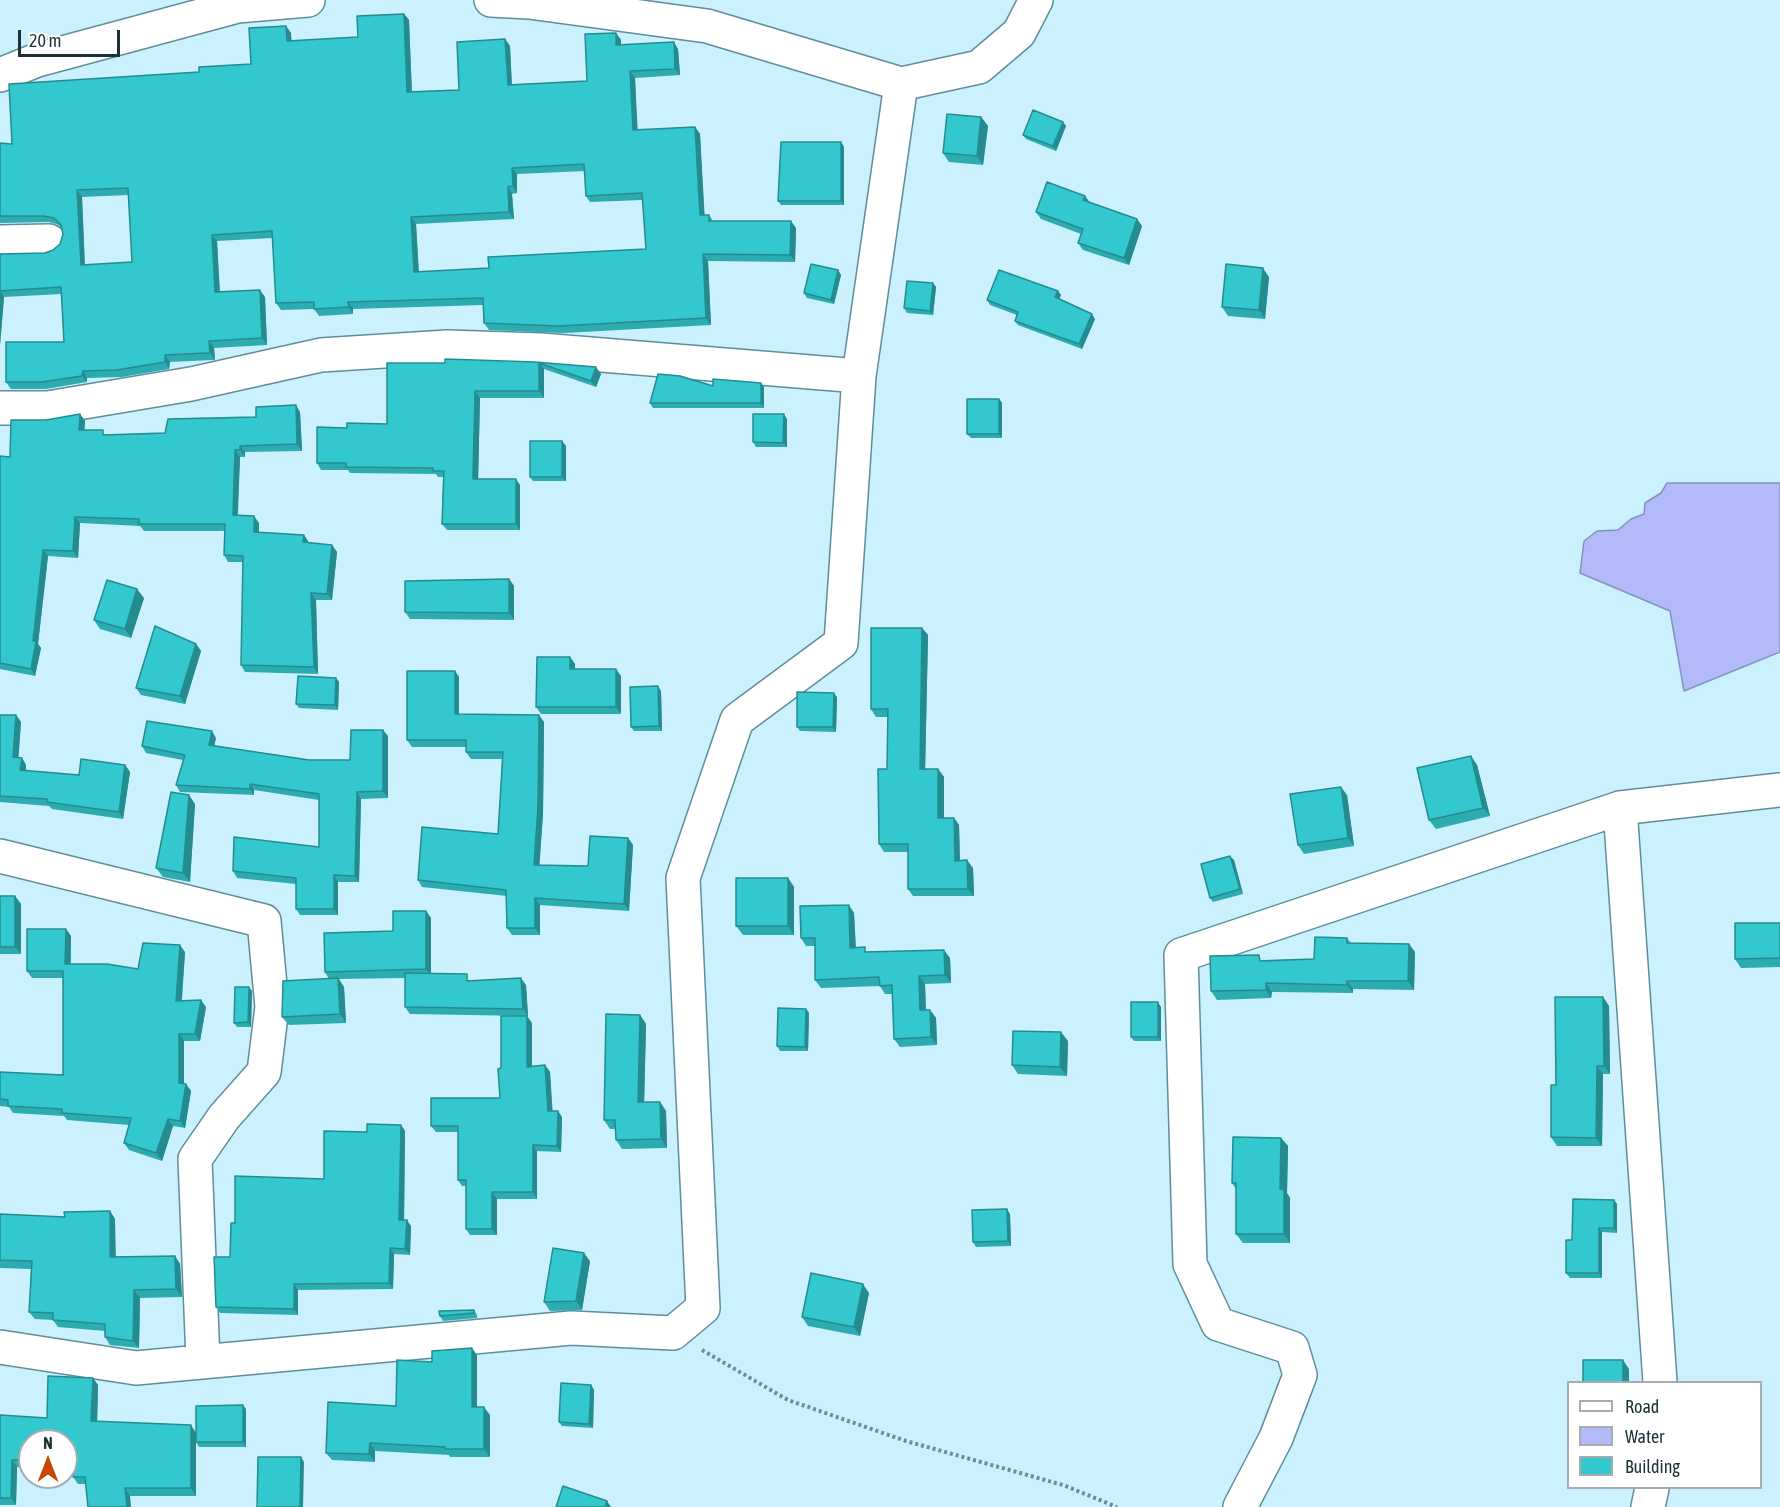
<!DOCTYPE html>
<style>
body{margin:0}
#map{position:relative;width:1780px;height:1507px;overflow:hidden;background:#caf1fd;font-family:"Asap Condensed",sans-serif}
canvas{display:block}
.legend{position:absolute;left:1567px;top:1381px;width:195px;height:108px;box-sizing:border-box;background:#fff;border:2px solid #a5acaf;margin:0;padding:8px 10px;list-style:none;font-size:18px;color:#1d3036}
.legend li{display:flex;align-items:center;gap:12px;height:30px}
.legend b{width:30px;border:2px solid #a5acaf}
.north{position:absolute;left:18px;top:1429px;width:60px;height:60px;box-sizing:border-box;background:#fff;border:2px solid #a5acaf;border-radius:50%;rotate:0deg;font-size:16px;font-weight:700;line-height:24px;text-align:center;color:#1d3036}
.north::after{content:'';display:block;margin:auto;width:21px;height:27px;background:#ca4402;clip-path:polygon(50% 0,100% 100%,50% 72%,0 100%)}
.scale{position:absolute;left:18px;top:30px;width:102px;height:27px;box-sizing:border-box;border:3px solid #1d3036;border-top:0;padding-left:8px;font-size:18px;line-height:21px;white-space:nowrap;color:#1d3036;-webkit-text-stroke:4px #fff;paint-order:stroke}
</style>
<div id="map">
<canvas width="1780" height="1507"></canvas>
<ul class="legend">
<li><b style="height:8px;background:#fff"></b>Road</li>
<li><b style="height:16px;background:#b3baf9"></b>Water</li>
<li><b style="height:16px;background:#33c8ce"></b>Building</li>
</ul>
<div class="north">N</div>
<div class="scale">20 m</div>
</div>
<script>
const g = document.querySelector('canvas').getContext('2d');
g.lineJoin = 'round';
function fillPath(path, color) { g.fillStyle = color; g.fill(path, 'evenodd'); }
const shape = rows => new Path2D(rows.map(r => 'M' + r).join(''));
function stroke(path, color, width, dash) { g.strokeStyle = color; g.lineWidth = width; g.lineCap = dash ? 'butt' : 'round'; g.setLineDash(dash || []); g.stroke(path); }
const water = shape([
 [1667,483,1780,483,1780,652,1684,691,1670,611,1580,573,1584,541,1597,531,1618,530,1631,519,1644,514,1645,503,1661,493,1667,483]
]);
fillPath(water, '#b3baf9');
stroke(water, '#8691be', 1.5);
const street = shape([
 [491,0,529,2,707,26,901,84,979,67,1019,33,1036,0],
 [0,75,37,60,237,6,308,0],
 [0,242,49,241],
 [0,408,48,408,191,384,321,355,447,347,541,350,859,376],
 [1620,808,1660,1382],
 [0,856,264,921,272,1007,264,1072,224,1117,195,1159,203,1361],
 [0,1347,136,1368,571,1328,673,1333,703,1308,683,878,737,720,841,643,859,376,901,84],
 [1240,1507,1276,1438,1300,1375,1292,1348,1218,1324,1190,1264,1181,955,1620,808,1780,790],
 [1648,1507,1652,1488]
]);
stroke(street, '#5f8d9b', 36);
stroke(shape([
 [702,1350,788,1400,906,1441,1063,1485,1117,1507]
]), '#6f8b94', 4, [3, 3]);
stroke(street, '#fff', 33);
fillPath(shape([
 [404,14,409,20,412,92,459,90,505,39,510,46,512,85,587,81,616,33,621,40,621,44,678,49,680,75,635,78,637,130,695,127,700,134,704,215,709,215,713,221,796,228,795,262,708,261,711,325,564,333,489,330,484,323,483,305,353,309,353,314,319,316,314,309,281,310,276,303,273,238,217,241,220,292,265,297,267,345,214,348,215,360,212,360,170,362,169,369,122,377,87,378,87,382,46,389,11,389,6,382,64,342,61,294,4,297,0,345,0,254,45,253,53,250,60,244,63,234,61,228,59,225,49,222,0,223,0,143,12,144,199,72,251,64,286,26,291,33,291,41,358,37],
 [585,171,586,196,590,202,643,200,646,249,489,268,419,272,416,224,514,219,512,194,517,193,517,174],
 [129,195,132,262,85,265,82,197],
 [981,117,988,126,983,165,949,162,943,153],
 [1063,122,1066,126,1056,151,1026,139,1023,135],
 [841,142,844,147,844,205,781,205,778,201],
 [1085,196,1090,203,1137,219,1142,226,1129,265,1083,250,1078,243,1081,234,1041,219,1036,212],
 [838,270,841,275,834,304,807,298,804,293],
 [1269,277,1265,319,1228,316,1222,307],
 [933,283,936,287,933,315,907,313,904,308],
 [1058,291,1061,295,1059,299,1095,319,1082,349,1018,325,1015,321,1017,315,990,305,987,300],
 [535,362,601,374,596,387,544,369,544,398,480,398,478,479,520,485,520,530,447,530,442,524,443,477,438,477,436,474,350,473,348,470,321,470,317,463,347,428,387,424],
 [764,387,764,408,653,408,650,403],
 [999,399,1002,403,1002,438,971,438,967,434],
 [300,412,302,451,245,452,245,457,240,457,238,515,259,523,259,532,304,535,308,541,308,543,332,545,337,552,332,600,316,600,318,674,245,672,241,665,243,562,228,562,224,555,224,531,144,531,140,526,80,523,78,558,48,556,38,644,41,648,35,676,0,669,0,456,10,457,46,420,80,414,85,421,84,430,106,435,165,433,256,417],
 [787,419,787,447,756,447,753,442],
 [562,441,566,446,566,481,533,481,530,477],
 [509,579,514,586,514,620,410,619,405,612],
 [144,598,131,638,100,629,94,620],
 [922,628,928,635,925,769,938,769,944,777,944,818,954,818,959,825,960,860,973,868,974,896,913,896,908,889,908,852,884,852,879,844,887,769,888,717,876,717,871,709],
 [196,644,201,651,185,704,141,695,136,688],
 [570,657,575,664,575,669,621,676,621,714,541,714,536,707],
 [455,671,459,677,459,714,544,722,543,814,539,865,588,866,628,838,633,845,629,911,540,905,540,935,512,935,507,928,507,896,422,887,418,880,498,834,502,759,471,759,466,752,466,747,412,747,407,740],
 [336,678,339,682,338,710,299,708,296,704],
 [661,691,662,731,634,731,631,727],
 [837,697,836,732,800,731,797,727],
 [0,715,16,715,21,722,18,758,22,758,26,765,26,771,79,775,125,765,130,772,123,819,52,809,49,806,0,802],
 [388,736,388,798,361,799,359,882,338,882,338,915,300,915,296,909,296,884,237,878,233,871,319,847,319,800,254,790,254,795,180,792,176,785,183,760,146,753,142,746,216,738,214,746,309,760,350,760],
 [1471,756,1477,765,1490,816,1436,829,1429,820],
 [1347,795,1354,846,1304,854,1298,845],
 [195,804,190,882,163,877,156,868],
 [1234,860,1243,894,1213,902,1210,898],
 [788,878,794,887,794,935,743,935,736,926],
 [0,896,15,896,21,904,21,954,0,954],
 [426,911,431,918,431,973,472,981,526,985,528,1016,410,1014,405,1007,405,978,339,979,344,987,346,1023,289,1025,282,1017,329,979,325,972],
 [854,913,856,948,868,952,950,958,951,983,925,984,926,1010,930,1010,936,1018,937,1045,900,1047,894,1039,892,994,885,994,880,986,821,988,815,980,815,946,806,946,801,938],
 [1780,923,1780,967,1741,968,1735,959],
 [66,929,71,936,71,964,138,969,185,952,182,1000,206,1007,200,1041,184,1041,184,1084,186,1084,191,1091,185,1128,173,1126,162,1161,129,1150,124,1143,129,1125,67,1120,64,1116,13,1113,9,1107,0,1106,0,1072,63,1075,63,978,32,978,27,971],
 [1347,938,1351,943,1409,944,1415,952,1414,990,1353,989,1353,993,1272,992,1271,998,1217,1000,1211,991,1263,960,1314,959],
 [252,991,251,1027,237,1027,234,1023],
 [1603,997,1609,1006,1610,1074,1603,1074,1602,1146,1557,1146,1551,1137,1556,1085],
 [1161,1007,1161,1041,1134,1041,1131,1037],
 [806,1009,809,1013,808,1051,780,1051,777,1046],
 [640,1015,646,1024,644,1102,660,1102,666,1111,667,1148,622,1149,616,1140,615,1129,610,1129,604,1120],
 [532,1023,532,1066,545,1065,550,1072,552,1111,562,1117,561,1152,537,1151,537,1199,497,1199,497,1235,470,1235,466,1229,466,1186,462,1186,458,1180,458,1132,436,1132,431,1126,500,1098,501,1068],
 [1068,1041,1067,1076,1018,1074,1012,1065],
 [401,1125,405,1131,404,1220,411,1226,410,1255,394,1254,393,1289,298,1290,298,1315,220,1313,216,1307,230,1257,235,1223,324,1179],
 [1281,1138,1288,1146,1287,1193,1290,1198,1290,1243,1243,1243,1236,1234,1236,1189,1232,1183],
 [1614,1200,1617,1204,1617,1233,1602,1232,1602,1278,1570,1278,1566,1273,1572,1240],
 [110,1211,115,1219,115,1257,175,1256,180,1264,182,1297,140,1298,139,1348,110,1345,105,1337,105,1331,58,1327,53,1320,35,1319,29,1312,31,1269,0,1268,0,1214,65,1217],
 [1010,1214,1011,1246,976,1247,973,1242],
 [590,1261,582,1310,550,1311,544,1302],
 [869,1293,860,1336,808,1326,802,1317],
 [474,1310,477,1315,477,1318,443,1321,440,1316],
 [477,1355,477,1407,490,1415,490,1457,450,1457,449,1455,375,1451,375,1462,332,1460,326,1453,396,1406,432,1362],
 [93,1378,98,1385,97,1421,196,1432,246,1409,246,1447,199,1447,196,1442,196,1440,196,1496,130,1496,86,1484,78,1484,73,1477,73,1467,66,1467,66,1441,30,1441,30,1467,17,1467,16,1505,0,1505,0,1415,47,1418],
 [591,1385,594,1390,593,1428,562,1426,559,1422]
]), '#2cacb1');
fillPath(shape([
 [404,14,409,20,412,99,407,92],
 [286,26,291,33,292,48,287,41],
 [616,33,621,40,621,51,616,45],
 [505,39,510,46,512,92,508,85],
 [674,42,678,49,680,75,675,69],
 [630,71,635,78,638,137,633,130],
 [981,117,988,126,983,165,977,156],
 [1063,122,1066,126,1056,151,1053,146],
 [695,127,700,134,705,222,700,215],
 [841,142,844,147,844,205,841,201],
 [512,168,517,174,517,193,513,186],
 [508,187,512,194,514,219,509,212],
 [77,190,82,197,85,272,81,265],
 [1085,196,1090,203,1083,200],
 [411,217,416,224,419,279,414,272],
 [1137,219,1142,226,1129,265,1124,258],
 [791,221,796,228,795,262,790,255],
 [212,235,217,241,220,299,215,292],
 [703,254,708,261,711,325,706,318],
 [1263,268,1269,277,1265,319,1259,310],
 [838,270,841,275,834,304,831,300],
 [933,283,936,287,933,315,930,311],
 [260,290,265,297,267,345,262,338],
 [0,291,4,297,0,345],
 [1058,291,1061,295,1058,302,1055,297],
 [348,302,353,309,353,314,349,307],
 [1092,314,1095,319,1082,349,1079,344],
 [209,341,214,348,215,360,210,353],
 [165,355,170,362,169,369,165,362],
 [539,363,544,369,544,398,539,391],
 [596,367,601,374,596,387,591,381],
 [83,371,87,378,87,382,82,376],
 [761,383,764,387,764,408,761,403],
 [475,391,480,398,478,485,473,479],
 [999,399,1002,403,1002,438,999,434],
 [296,405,300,412,302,451,297,444],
 [80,414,85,421,84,436,79,430],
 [784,414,787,419,787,447,783,443],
 [562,441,566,446,566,481,562,477],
 [240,446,245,452,245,457,240,450],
 [235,450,240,457,237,522,233,515],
 [516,479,520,485,520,530,516,524],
 [254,516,259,523,259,538,254,532],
 [75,517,80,523,78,558,73,551],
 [304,535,308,541,308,549,303,542],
 [332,545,337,552,332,600,327,594],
 [43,550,48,556,38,644,41,648,35,676,31,669],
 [509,579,514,586,514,620,509,613],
 [137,589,144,598,131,638,125,629],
 [311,593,316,600,318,674,314,667],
 [922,628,928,635,925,777,920,769],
 [196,644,201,651,185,704,180,696],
 [570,657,575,664,575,676,570,669],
 [616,669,621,676,621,714,616,707],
 [455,671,459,677,459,721,455,714],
 [336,678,339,682,338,710,335,705],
 [658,686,661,691,662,731,659,726],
 [834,693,837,697,836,732,833,727],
 [16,715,21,722,18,764,13,757],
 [539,715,544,722,543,814,539,872,534,865],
 [383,730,388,736,388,798,383,791],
 [212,731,216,738,213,751,209,745],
 [1471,756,1477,765,1490,816,1483,808],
 [22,758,26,765,25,777,20,770],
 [125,765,130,772,123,819,119,812],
 [938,769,944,777,944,825,938,818],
 [250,784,254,790,254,795,250,789],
 [1341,787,1347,795,1354,846,1348,838],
 [357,792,361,799,359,882,355,876],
 [189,795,195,804,190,882,183,873],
 [954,818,959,825,960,868,955,861],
 [628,838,633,845,629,911,624,904],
 [1230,856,1234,860,1243,894,1240,889],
 [967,860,973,868,974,896,968,889],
 [334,875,338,882,338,915,334,909],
 [788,878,794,887,794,935,788,926],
 [15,896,21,904,21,954,15,947],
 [535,898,540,905,540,935,535,928],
 [849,905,854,913,856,956,850,948],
 [426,911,431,918,431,977,426,969],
 [66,929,71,936,70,971,65,964],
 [1409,944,1415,952,1414,990,1408,981],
 [180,945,185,952,181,1008,176,1001],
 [944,950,950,958,951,983,945,975],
 [919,976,925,984,926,1018,920,1010],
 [338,978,344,987,346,1023,340,1014],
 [521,978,526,985,528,1016,523,1009],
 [1347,981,1353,989,1353,993,1347,985],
 [1266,983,1272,992,1271,998,1266,990],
 [249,987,252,991,251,1027,248,1022],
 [1603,997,1609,1006,1610,1074,1604,1066],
 [201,1000,206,1007,200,1041,195,1034],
 [1158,1002,1161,1007,1161,1041,1158,1037],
 [806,1009,809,1013,808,1051,805,1047],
 [930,1010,936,1018,937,1045,931,1037],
 [640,1015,646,1024,644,1111,638,1102],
 [527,1016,532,1023,532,1073,527,1067],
 [1061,1032,1068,1041,1067,1076,1060,1067],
 [179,1034,184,1041,184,1090,179,1083],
 [545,1065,550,1072,553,1117,548,1111],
 [1597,1066,1603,1074,1602,1146,1596,1138],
 [186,1084,191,1091,185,1128,180,1121],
 [660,1102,666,1111,667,1148,661,1139],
 [558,1111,562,1117,561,1152,557,1146],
 [168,1119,173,1126,162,1161,156,1153],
 [401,1125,405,1131,404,1226,399,1220],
 [1281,1138,1288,1146,1287,1193,1290,1198,1290,1243,1284,1234,1280,1189],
 [533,1145,537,1151,537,1199,533,1192],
 [492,1192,497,1199,497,1235,492,1229],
 [1614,1200,1617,1204,1617,1233,1614,1228],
 [1007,1209,1010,1214,1011,1246,1008,1241],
 [110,1211,115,1219,116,1265,110,1257],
 [407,1220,411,1226,410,1255,405,1249],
 [1599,1228,1602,1232,1602,1278,1599,1273],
 [390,1248,394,1254,393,1289,389,1283],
 [584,1253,590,1261,582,1310,576,1301],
 [175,1256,180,1264,182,1297,176,1289],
 [294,1284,298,1290,298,1315,294,1309],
 [863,1284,869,1293,860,1336,854,1327],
 [134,1290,140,1298,139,1348,133,1341],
 [472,1348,477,1355,477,1415,472,1407],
 [1623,1360,1629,1369,1629,1383,1623,1383],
 [93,1378,98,1385,97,1428,91,1421],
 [591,1385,594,1390,593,1428,589,1424],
 [243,1405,246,1409,246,1447,243,1442],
 [484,1407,490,1415,490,1457,484,1449],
 [191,1425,196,1433,196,1496,191,1488],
 [370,1443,375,1451,375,1462,369,1454],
 [301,1457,304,1462,303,1507,300,1507],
 [12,1460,17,1467,16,1505,11,1498],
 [125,1488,130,1496,131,1507,127,1507],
 [607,1501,611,1507,605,1507]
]), '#248c90');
const building = shape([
 [404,14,407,92,459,90,457,42,505,39,508,85,587,81,585,34,616,33,616,45,674,42,675,69,630,71,633,130,695,127,700,215,709,215,709,221,791,221,790,255,703,254,706,318,559,326,484,323,483,298,348,302,349,307,314,309,314,302,276,303,272,231,212,235,215,292,260,290,262,338,209,341,210,353,207,353,165,355,165,362,117,370,83,371,82,376,42,382,6,382,6,342,64,342,61,287,0,291,0,254,45,253,53,250,60,244,63,234,61,225,54,218,44,216,0,216,0,143,12,144,9,84,199,72,199,67,251,64,249,28,286,26,287,41,358,37,357,16,404,14],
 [584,164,586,196,642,193,646,249,488,257,489,268,414,272,411,217,509,212,508,187,513,186,512,168,584,164],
 [128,188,132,262,81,265,77,190,128,188],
 [1033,110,1063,122,1053,146,1023,135,1033,110],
 [947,114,981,117,977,156,943,153,947,114],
 [781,142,841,142,841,201,778,201,781,142],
 [1047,182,1085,196,1083,200,1137,219,1124,258,1078,243,1083,229,1036,212,1047,182],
 [811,264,838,270,831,300,804,293,811,264],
 [1226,264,1263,268,1259,310,1222,307,1226,264],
 [999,270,1058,291,1055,297,1092,314,1079,344,1015,321,1018,312,987,300,999,270],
 [907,281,933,283,930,311,904,308,907,281],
 [445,359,535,362,596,367,591,381,539,363,539,391,475,391,473,479,516,479,516,524,442,524,444,471,433,471,433,468,346,467,346,463,317,463,317,427,347,428,347,423,387,424,387,363,445,363,445,359],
 [658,374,680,376,713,386,713,379,761,383,761,403,650,403,658,374],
 [967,399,999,399,999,434,967,434,967,399],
 [296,405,297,444,240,446,240,450,235,450,233,515,254,516,254,532,304,535,303,542,332,545,327,594,311,593,314,667,241,665,243,556,224,555,225,524,139,524,139,519,75,517,73,551,43,550,33,641,36,641,31,669,0,663,0,456,10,457,11,420,46,420,80,414,79,430,103,430,103,435,165,433,168,419,256,417,256,407,296,405],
 [753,414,784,414,783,443,753,442,753,414],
 [530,441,562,441,562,477,530,477,530,441],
 [509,579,509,613,405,612,405,581,509,579],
 [107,580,137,589,125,629,94,620,107,580],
 [155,626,196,644,180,696,136,688,155,626],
 [871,628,922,628,920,769,938,769,938,818,954,818,955,861,967,860,968,889,908,889,908,844,879,844,878,769,887,769,888,709,871,709,871,628],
 [537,657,570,657,570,669,616,669,616,707,536,707,537,657],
 [407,671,455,671,455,714,539,715,538,807,534,865,588,866,590,836,628,838,624,904,535,898,535,928,507,928,506,890,418,880,422,827,498,834,503,752,466,752,466,740,407,740,407,671],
 [298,676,336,678,335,705,296,704,298,676],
 [658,686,659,726,631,727,630,687,658,686],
 [797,692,834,693,833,727,797,727,797,692],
 [0,715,16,715,13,757,22,758,20,770,79,775,81,759,125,765,119,812,47,802,47,799,0,796,0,715],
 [147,721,212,731,209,745,309,760,350,760,351,730,383,730,383,791,357,792,355,876,334,875,334,909,296,909,296,878,233,871,234,837,319,847,319,794,250,784,250,789,176,785,185,755,142,746,147,721],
 [1471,756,1483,808,1429,820,1417,768,1471,756],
 [1341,787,1348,838,1298,845,1290,794,1341,787],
 [171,792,189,795,183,873,156,868,171,792],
 [1230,856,1240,889,1210,898,1201,864,1230,856],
 [736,878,788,878,788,926,736,926,736,878],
 [0,896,15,896,15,947,0,947,0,896],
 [849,905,850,948,865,947,865,952,944,950,945,975,919,976,920,1010,930,1010,931,1037,894,1039,892,985,880,986,879,977,815,980,815,938,801,938,800,906,849,905],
 [393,911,426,911,426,969,325,972,324,933,393,931,393,911],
 [1735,923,1780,923,1780,958,1735,959,1735,923],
 [27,929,66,929,65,964,107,964,138,969,143,943,180,945,176,1001,201,1000,195,1034,179,1034,179,1083,186,1084,180,1121,168,1119,156,1153,124,1143,131,1118,62,1113,62,1109,8,1106,8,1100,0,1099,0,1072,63,1075,63,971,27,971,27,929],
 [1315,937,1347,938,1347,943,1409,944,1408,981,1347,981,1347,985,1266,983,1266,990,1211,991,1210,956,1259,955,1260,961,1314,959,1315,937],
 [405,973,467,974,467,981,521,978,523,1009,405,1007,405,973],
 [338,978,340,1014,282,1017,283,981,338,978],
 [235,987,249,987,248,1022,234,1023,235,987],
 [1555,997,1603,997,1604,1066,1597,1066,1596,1138,1551,1137,1551,1085,1556,1085,1555,997],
 [1131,1002,1158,1002,1158,1037,1131,1037,1131,1002],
 [778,1008,806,1009,805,1047,777,1046,778,1008],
 [606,1014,640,1015,638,1102,660,1102,661,1139,616,1140,615,1120,604,1120,606,1014],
 [501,1016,527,1016,527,1067,545,1065,548,1111,558,1111,557,1146,533,1145,533,1192,492,1192,492,1229,466,1229,466,1180,458,1180,458,1126,431,1126,431,1098,500,1098,498,1069,501,1068,501,1016],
 [1013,1031,1061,1032,1060,1067,1012,1065,1013,1031],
 [367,1124,401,1125,399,1220,407,1220,405,1249,390,1248,389,1283,294,1284,294,1309,216,1307,214,1257,230,1257,231,1223,235,1223,235,1176,324,1179,324,1131,367,1132,367,1124],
 [1233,1137,1281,1138,1280,1189,1284,1189,1284,1234,1236,1234,1236,1183,1232,1183,1233,1137],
 [1573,1199,1614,1200,1614,1228,1599,1228,1599,1273,1566,1273,1566,1240,1572,1240,1573,1199],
 [1007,1209,1008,1241,973,1242,972,1210,1007,1209],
 [110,1211,110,1257,175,1256,176,1289,134,1290,133,1341,105,1337,105,1324,53,1320,53,1313,29,1312,32,1261,0,1260,0,1214,65,1217,64,1212,110,1211],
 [553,1248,584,1253,576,1301,544,1302,553,1248],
 [811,1273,863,1284,854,1327,802,1317,811,1273],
 [474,1310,474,1313,440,1316,439,1311,474,1310],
 [472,1348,472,1407,484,1407,484,1449,445,1449,445,1447,370,1443,369,1454,326,1453,328,1402,396,1406,397,1360,432,1362,432,1351,472,1348],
 [1583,1360,1623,1360,1623,1383,1583,1383,1583,1360],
 [48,1376,93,1378,91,1421,191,1425,191,1488,125,1488,127,1507,88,1507,85,1477,73,1477,73,1460,66,1460,66,1441,30,1441,30,1460,12,1460,11,1498,0,1498,0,1415,47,1418,48,1376],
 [561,1383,591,1385,589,1424,559,1422,561,1383],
 [243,1405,243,1442,196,1442,196,1406,243,1405],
 [258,1457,301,1457,300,1507,257,1507,258,1457],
 [563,1486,607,1501,605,1507,556,1507,563,1486]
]);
fillPath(building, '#33c8ce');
stroke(building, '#248c90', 1.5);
</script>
